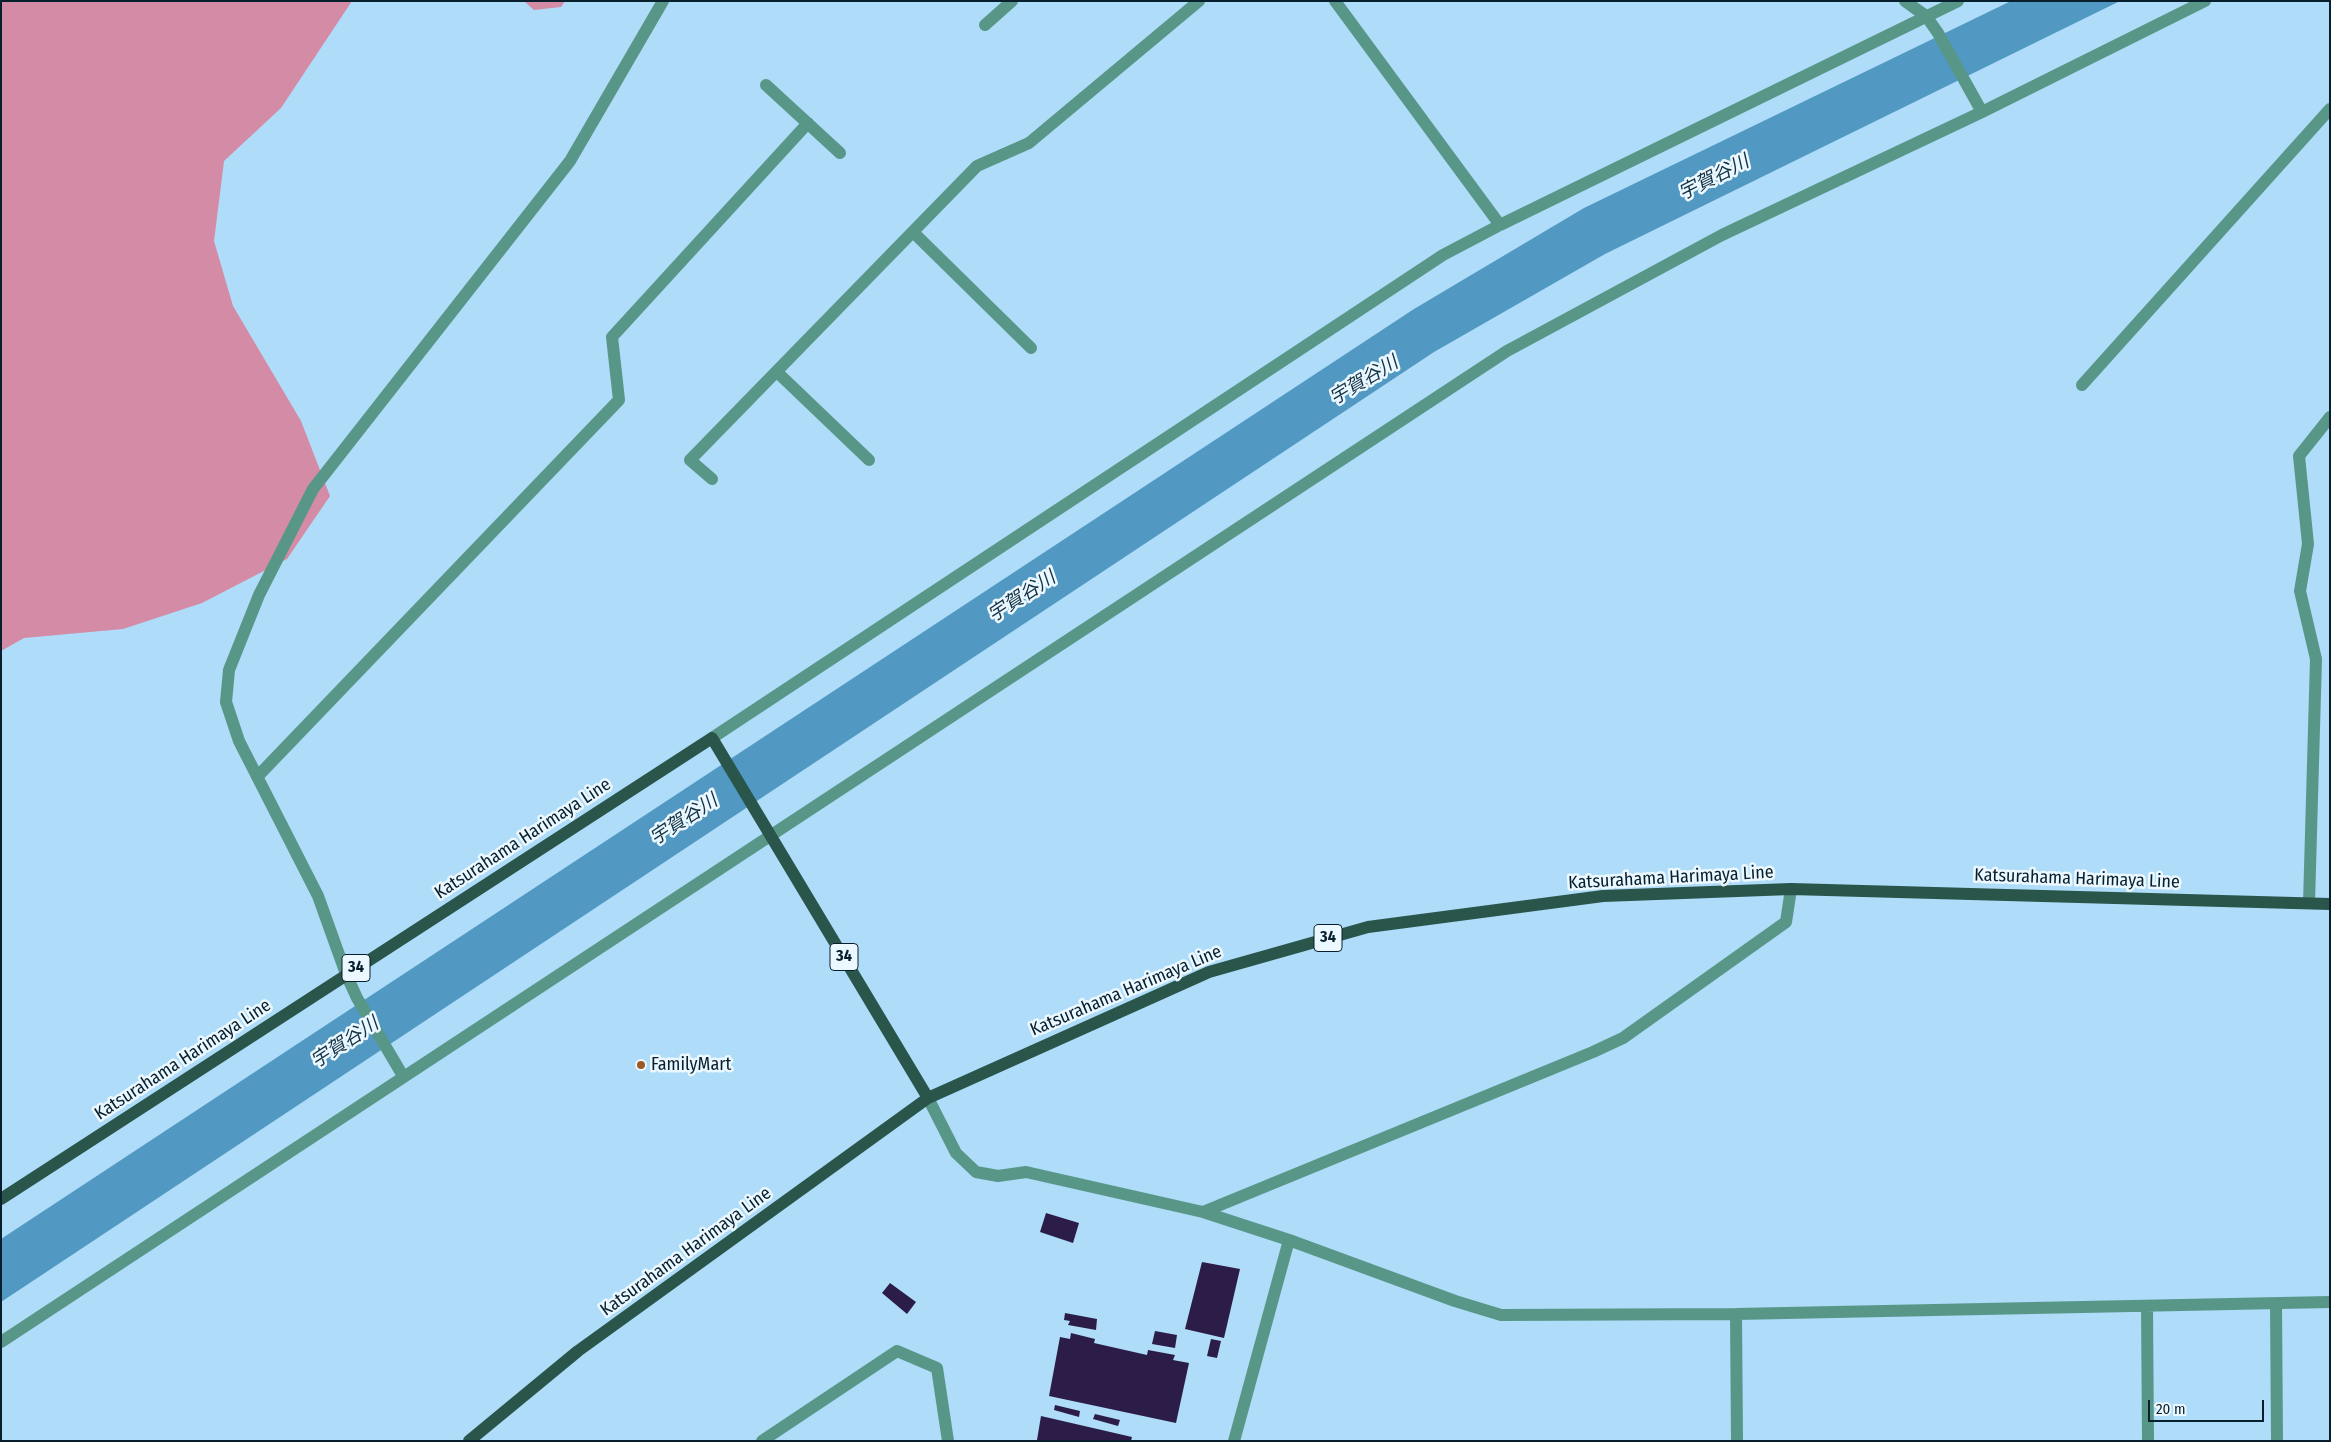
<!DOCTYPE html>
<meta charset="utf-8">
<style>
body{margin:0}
#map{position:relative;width:2331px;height:1442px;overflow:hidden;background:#aedcf9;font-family:"Fira Sans Condensed",sans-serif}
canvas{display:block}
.frame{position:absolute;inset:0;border:2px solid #081f2d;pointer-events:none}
.scale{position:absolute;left:2148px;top:1400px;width:116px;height:22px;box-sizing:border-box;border:2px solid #081f2d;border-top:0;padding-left:6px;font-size:15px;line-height:18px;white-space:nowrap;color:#081f2d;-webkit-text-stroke:4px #ecf8ff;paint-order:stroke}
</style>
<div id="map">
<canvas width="2331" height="1442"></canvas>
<div class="frame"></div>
<div class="scale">20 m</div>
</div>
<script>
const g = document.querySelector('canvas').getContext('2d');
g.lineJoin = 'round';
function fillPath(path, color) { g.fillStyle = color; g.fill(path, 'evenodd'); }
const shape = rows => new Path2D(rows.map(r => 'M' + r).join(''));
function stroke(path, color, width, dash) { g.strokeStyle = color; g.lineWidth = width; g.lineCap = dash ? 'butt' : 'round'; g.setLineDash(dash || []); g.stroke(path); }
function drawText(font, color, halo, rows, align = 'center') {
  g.font = font + ' "Fira Sans Condensed","Noto Sans JP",sans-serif'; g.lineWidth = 5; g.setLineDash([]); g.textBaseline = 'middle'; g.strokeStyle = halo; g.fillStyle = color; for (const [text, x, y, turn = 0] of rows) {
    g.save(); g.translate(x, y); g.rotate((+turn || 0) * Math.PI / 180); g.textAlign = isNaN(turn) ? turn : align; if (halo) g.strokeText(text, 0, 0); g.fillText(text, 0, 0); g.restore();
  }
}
fillPath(shape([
 [1,1,352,1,281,108,224,161,214,241,233,306,301,421,330,496,287,559,202,603,123,629,24,638,1,651],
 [524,1,565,1,561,7,534,10]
]), '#d48ba5');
fillPath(shape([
 [2011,1,2120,1,1605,254,1434,352,1,1302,1,1239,1414,309,1584,208]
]), '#5198c2');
fillPath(shape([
 [1046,1213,1079,1223,1073,1243,1040,1232],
 [1202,1262,1240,1269,1224,1338,1185,1329],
 [890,1283,916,1302,907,1314,882,1293],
 [1065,1313,1097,1319,1096,1330,1068,1325,1070,1321,1064,1320],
 [1155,1331,1177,1335,1175,1348,1152,1344],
 [1071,1333,1095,1339,1094,1343,1147,1355,1148,1350,1175,1355,1173,1360,1189,1363,1176,1423,1049,1396,1060,1337,1070,1339],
 [1211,1339,1221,1341,1217,1358,1207,1356],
 [1055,1405,1080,1411,1079,1417,1054,1410],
 [1095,1414,1120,1420,1118,1426,1093,1419],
 [1041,1416,1132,1437,1131,1441,1037,1440]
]), '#2c1d48');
stroke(shape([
 [1335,1,1500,225],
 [1905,1,1926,16,1938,33,1982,112],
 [985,25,1012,1],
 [766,85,840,153],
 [913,232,1031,348],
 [777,372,869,460],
 [2082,385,2330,109],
 [712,479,690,460,977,166,1029,143,1199,1],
 [712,738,1443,255,1500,225,1958,1],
 [257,777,619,400,612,337,808,123],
 [2309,903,2316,659,2300,591,2308,544,2299,456,2330,417],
 [403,1076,357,998,346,974,318,896,239,741,226,702,229,670,259,595,313,489,570,161,663,1],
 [928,1098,956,1153,976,1172,998,1176,1026,1172,1203,1212,1289,1240,1455,1301,1501,1315,1736,1314,2330,1302],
 [1203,1212,1593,1052,1623,1038,1786,922,1791,889],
 [2276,1304,2277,1441],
 [2147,1307,2148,1441],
 [1736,1314,1737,1441],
 [1,1342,1507,351,1722,235,1982,112,2205,1],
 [762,1441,897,1351,937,1368,948,1441],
 [1234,1441,1289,1240]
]), '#589788', 12);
stroke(shape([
 [1,1199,712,738,928,1098],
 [469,1441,578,1351,928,1098,1209,972,1368,927,1603,896,1791,889,2330,904]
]), '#29554b', 12);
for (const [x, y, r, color] of [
 [641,1065,5,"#9c5b26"]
]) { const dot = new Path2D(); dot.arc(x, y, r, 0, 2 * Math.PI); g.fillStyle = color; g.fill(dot); stroke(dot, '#ecf8ff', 2); }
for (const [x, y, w] of [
 [1328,938,28],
 [844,957,28],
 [356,968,28]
]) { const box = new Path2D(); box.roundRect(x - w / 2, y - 13.5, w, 27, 4); g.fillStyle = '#ecf8ff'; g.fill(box); stroke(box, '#081f2d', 1); }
drawText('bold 16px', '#081f2d', null, [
 ["34",1328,938],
 ["34",844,957],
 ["34",356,968]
]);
drawText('18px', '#081f2d', '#ecf8ff', [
 ["Katsurahama Harimaya Line",523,839,-33],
 ["Katsurahama Harimaya Line",1671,878,-3],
 ["Katsurahama Harimaya Line",2077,879,2],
 ["Katsurahama Harimaya Line",1126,991,-23],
 ["Katsurahama Harimaya Line",183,1060,-33],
 ["Katsurahama Harimaya Line",686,1252,-36]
]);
drawText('18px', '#081f2d', '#ecf8ff', [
 ["FamilyMart",651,1065]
], 'left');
drawText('italic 19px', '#133345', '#ecf8ff', [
 ["宇賀谷川",1714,178,-27],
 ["宇賀谷川",1364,381,-31],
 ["宇賀谷川",1022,597,-33],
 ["宇賀谷川",684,820,-33],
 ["宇賀谷川",345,1043,-33]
]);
</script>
